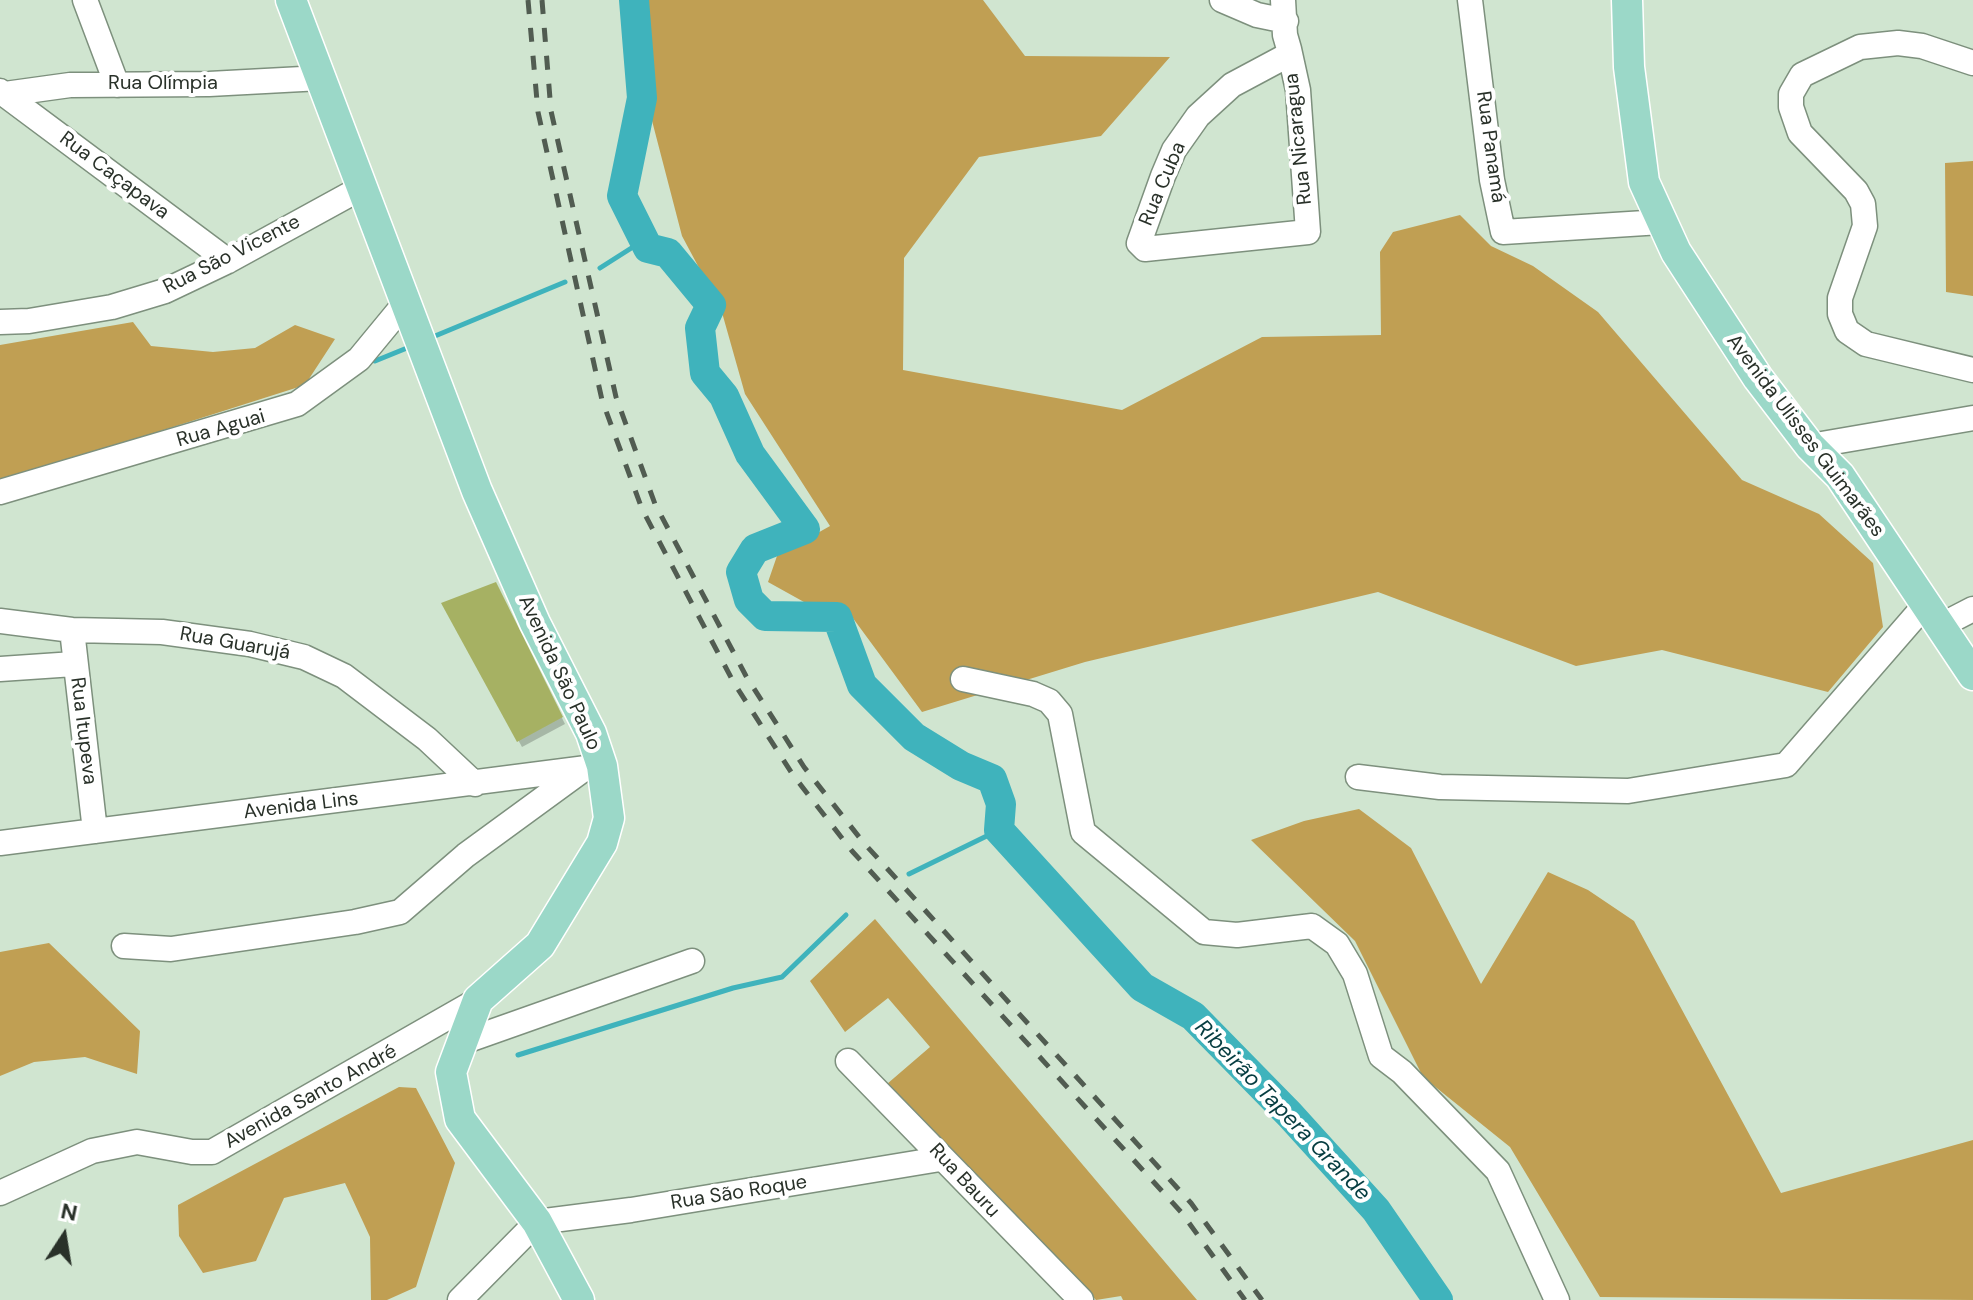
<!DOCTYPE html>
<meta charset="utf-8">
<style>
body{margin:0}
#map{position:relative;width:1973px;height:1300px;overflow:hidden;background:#d0e5d0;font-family:"DM Sans",sans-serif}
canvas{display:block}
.north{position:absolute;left:24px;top:1196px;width:80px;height:80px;-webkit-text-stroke:6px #fff;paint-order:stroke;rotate:12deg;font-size:22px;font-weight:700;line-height:32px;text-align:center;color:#293129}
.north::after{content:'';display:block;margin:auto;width:28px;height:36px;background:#293129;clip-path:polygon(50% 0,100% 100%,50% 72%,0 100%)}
</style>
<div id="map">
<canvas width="1973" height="1300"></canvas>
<div class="north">N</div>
</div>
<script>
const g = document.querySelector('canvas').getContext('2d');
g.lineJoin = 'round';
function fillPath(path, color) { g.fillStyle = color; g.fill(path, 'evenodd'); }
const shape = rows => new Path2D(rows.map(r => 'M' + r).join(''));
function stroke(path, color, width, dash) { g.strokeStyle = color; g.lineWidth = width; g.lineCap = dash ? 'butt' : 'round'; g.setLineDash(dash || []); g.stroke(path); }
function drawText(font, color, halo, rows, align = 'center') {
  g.font = font + ' "DM Sans",sans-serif'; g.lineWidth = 8; g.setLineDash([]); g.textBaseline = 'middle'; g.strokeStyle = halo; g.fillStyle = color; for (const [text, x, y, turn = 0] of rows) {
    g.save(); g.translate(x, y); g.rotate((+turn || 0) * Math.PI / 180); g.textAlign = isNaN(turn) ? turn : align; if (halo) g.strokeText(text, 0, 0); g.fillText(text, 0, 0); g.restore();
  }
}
fillPath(shape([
 [647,0,983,0,1025,56,1170,57,1101,136,979,157,904,258,903,370,1122,410,1262,337,1381,335,1380,252,1393,232,1460,215,1491,246,1533,266,1598,312,1742,480,1819,514,1873,563,1883,627,1828,692,1662,650,1576,666,1378,592,1085,662,922,712,844,606,813,607,768,582,777,556,830,526,745,394,721,309,682,236,650,113],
 [1973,161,1973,296,1946,292,1945,163],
 [133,322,151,346,213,352,255,348,295,325,335,339,305,385,0,482,0,345],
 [1359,809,1411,848,1481,984,1548,872,1588,890,1634,921,1781,1193,1973,1140,1973,1300,1600,1297,1510,1147,1423,1077,1355,941,1251,840,1304,821],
 [875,919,1197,1300,1123,1300,1121,1296,1096,1300,887,1084,930,1047,888,998,845,1032,810,981],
 [49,943,140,1031,137,1074,85,1057,34,1062,0,1076,0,952],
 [399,1087,416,1088,455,1163,416,1287,387,1300,371,1300,370,1237,345,1183,284,1198,256,1261,203,1273,179,1236,178,1205]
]), '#c09f53');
fillPath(shape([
 [499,591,565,724,522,747,444,604]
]), '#0003');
stroke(shape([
 [600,268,644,240],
 [435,336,565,282],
 [375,361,407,348],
 [909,874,999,830],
 [518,1055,733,988,782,977,846,915]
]), '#3fb3bc', 5);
stroke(shape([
 [634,0,642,98,622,196,648,248,668,253,711,305,700,328,705,373,724,396,750,454,805,529,755,549,741,572,749,600,765,616,837,617,862,685,914,737,961,766,992,779,1001,804,999,830,1142,987,1193,1016,1290,1115,1376,1210,1438,1300]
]), '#3fb3bc', 30);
fillPath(shape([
 [496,582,563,717,517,742,441,603]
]), '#a6b163');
const minor = shape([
 [85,0,117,85],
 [1222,0,1257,15,1286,21],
 [1283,0,1285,35,1289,49,1298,90,1308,232,1145,249,1139,243,1163,176,1174,150,1198,116,1232,85,1290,54],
 [1470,0,1492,180,1503,232,1661,222],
 [1973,63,1922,46,1898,43,1860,47,1802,75,1791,94,1791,107,1800,133,1856,191,1863,204,1865,226,1840,298,1840,314,1847,331,1866,344,1973,370],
 [0,91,228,261],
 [5,94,70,85,209,84,321,78],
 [0,322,29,321,112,307,165,291,228,261,363,187],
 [1810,446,1973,418],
 [0,492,297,404,359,359,406,302],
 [0,621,72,630,162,632,250,644,304,657,344,676,427,739,475,784],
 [1942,625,1973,609],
 [72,630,95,831],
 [0,669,74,664],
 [963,679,1033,694,1049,701,1060,714,1083,832,1204,932,1237,935,1312,926,1337,944,1355,974,1381,1056,1402,1072,1498,1171,1557,1300],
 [1358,777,1440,787,1628,791,1786,765,1925,605],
 [0,843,602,766],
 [124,946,171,949,355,922,400,912,466,855,581,771],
 [460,1043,692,961],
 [848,1061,1081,1300],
 [0,1193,92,1151,137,1142,192,1152,212,1152,478,1000],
 [460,1300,537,1222,631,1210,940,1159]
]);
const major = shape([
 [291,0,477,491,535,623,591,733,602,766,609,818,602,843,540,945,478,1000,451,1072,460,1119,537,1222,579,1300],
 [1627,0,1629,67,1644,182,1676,252,1758,378,1810,446,1840,476,1973,675]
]);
stroke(minor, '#7d907d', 27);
stroke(major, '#fff', 33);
stroke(minor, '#fff', 24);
stroke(major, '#9bd8c8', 30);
stroke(shape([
 [528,0,538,112,602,400,642,509,734,683,793,775,852,851,1181,1212,1245,1300],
 [542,0,551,111,616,397,655,504,746,676,804,767,863,842,1191,1203,1262,1300]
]), '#515c51', 5, [14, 14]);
drawText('20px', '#293129', '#fff', [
 ["Rua Olímpia",163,84],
 ["Rua Nicaragua",1299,139,-96],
 ["Rua Panamá",1490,147,82],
 ["Rua Caçapava",114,176,37],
 ["Rua Cuba",1163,184,-67],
 ["Rua São Vicente",232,255,-27],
 ["Rua Aguai",221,429,-16],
 ["Avenida Ulisses Guimarães",1805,436,53],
 ["Rua Guarujá",235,644,10],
 ["Avenida São Paulo",559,673,65],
 ["Rua Itupeva",83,731,83],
 ["Avenida Lins",301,806,-7],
 ["Avenida Santo André",311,1097,-29],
 ["Rua Bauru",964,1181,47],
 ["Rua São Roque",739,1193,-9]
]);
drawText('italic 22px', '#063d41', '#fff', [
 ["Ribeirão Tapera Grande",1282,1111,46]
]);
</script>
